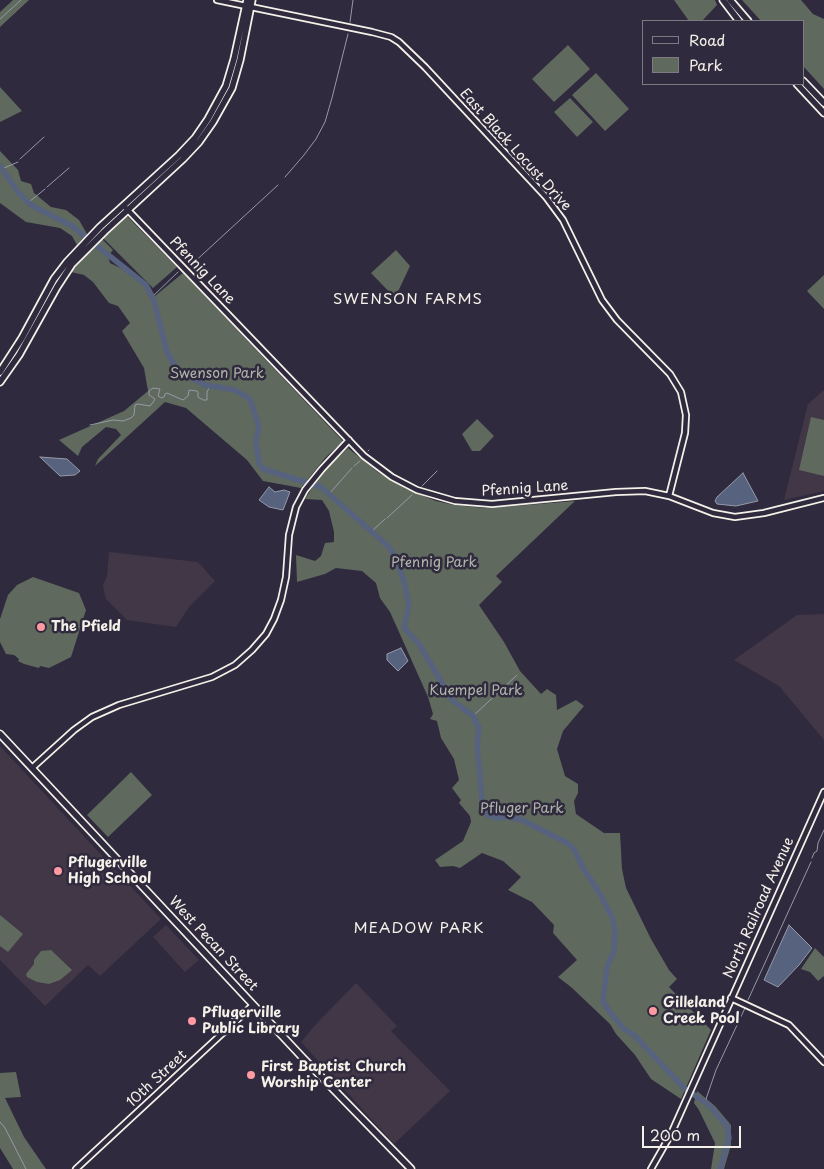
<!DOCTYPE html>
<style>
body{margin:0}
#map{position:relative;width:824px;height:1169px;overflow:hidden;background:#2f2a3d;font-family:"Playpen Sans",sans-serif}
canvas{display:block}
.legend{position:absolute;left:642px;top:20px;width:162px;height:65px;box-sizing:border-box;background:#2f2a3d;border:1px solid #7e7a81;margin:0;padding:6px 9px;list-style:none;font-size:15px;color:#f4f1e8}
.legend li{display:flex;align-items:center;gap:10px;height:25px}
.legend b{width:25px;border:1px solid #7e7a81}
.scale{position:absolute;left:642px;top:1126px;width:99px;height:22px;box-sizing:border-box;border:2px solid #f4f1e8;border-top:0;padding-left:6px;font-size:15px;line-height:18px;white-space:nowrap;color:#f4f1e8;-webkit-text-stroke:4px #2f2a3d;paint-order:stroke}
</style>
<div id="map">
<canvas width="824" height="1169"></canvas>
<ul class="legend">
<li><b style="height:6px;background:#2f2a3d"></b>Road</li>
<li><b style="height:14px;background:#5f695e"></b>Park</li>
</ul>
<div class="scale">200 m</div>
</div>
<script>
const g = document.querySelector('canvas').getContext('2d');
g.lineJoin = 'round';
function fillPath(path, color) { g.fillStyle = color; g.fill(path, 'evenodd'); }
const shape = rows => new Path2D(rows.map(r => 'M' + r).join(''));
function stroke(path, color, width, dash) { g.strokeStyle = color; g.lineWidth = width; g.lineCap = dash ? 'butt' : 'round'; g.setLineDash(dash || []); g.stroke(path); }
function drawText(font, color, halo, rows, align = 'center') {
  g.font = font + ' "Playpen Sans",sans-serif'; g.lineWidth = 5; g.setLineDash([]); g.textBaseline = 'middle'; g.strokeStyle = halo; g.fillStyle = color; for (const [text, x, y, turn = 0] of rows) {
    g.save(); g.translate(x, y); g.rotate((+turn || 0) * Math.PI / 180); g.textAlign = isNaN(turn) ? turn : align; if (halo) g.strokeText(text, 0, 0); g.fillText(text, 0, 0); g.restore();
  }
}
fillPath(shape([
 [824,390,824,491,784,500,808,404],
 [109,552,198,562,215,581,189,607,176,627,127,620,106,599,104,592,103,585,107,576],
 [824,614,824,740,779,686,734,660,797,615],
 [0,746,161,919,100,976,88,965,45,1006,0,960],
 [166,925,199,960,185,972,153,937],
 [356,983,397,1026,391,1031,450,1091,394,1144,301,1042,317,1023]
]), '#423747');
fillPath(shape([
 [13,0,29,0,0,27,0,12],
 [674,0,715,0,717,5,702,21,689,21],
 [742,0,801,0,813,14,824,19,824,89,803,66,803,21,761,21],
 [568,45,590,69,554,102,532,79],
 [596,73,629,109,605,131,572,95],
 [0,87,22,111,0,122],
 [570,98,593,122,577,137,554,112],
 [0,151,18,170,21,181,31,184,34,193,51,207,66,210,79,220,87,234,77,245,72,236,60,228,26,222,0,203],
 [126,215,177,267,153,288,102,237],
 [102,239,113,250,108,256,110,263,137,276,150,287,155,296,183,273,342,440,342,442,325,458,301,488,263,481,247,460,186,408,165,402,95,466,98,459,121,435,116,429,106,427,82,447,78,456,59,440,124,411,148,391,144,368,122,331,130,323,118,306,109,303,93,282,84,275,71,272,85,256],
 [396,250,410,266,395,298,371,273],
 [824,275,824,309,807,291],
 [811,417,824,420,824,476,799,470],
 [477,419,494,436,480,451,472,451,462,434],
 [348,448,379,473,406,489,436,501,454,505,485,508,503,507,575,501,496,576,502,582,479,605,504,642,520,671,541,694,547,689,556,695,557,710,576,700,584,706,563,731,557,749,565,776,578,784,578,793,574,801,576,814,604,833,620,833,622,869,626,888,651,939,669,970,677,979,669,987,711,1030,681,1099,651,1079,635,1055,616,1034,610,1024,571,987,558,977,577,960,553,933,554,925,532,902,508,890,521,877,503,861,482,853,460,868,453,866,440,867,435,860,463,841,471,822,470,816,459,803,461,800,452,788,459,780,454,759,441,738,437,721,430,719,433,714,428,697,390,612,380,598,376,583,362,571,336,568,325,574,297,582,296,555,315,561,321,556,325,543,334,542,334,532,329,511,322,500,305,499,319,477,336,459],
 [33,577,79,593,86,610,71,657,49,668,40,666,39,668,24,664,18,661,19,659,14,655,6,654,0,642,0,619,8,595,17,585],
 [131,772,152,795,108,837,87,815],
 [0,915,23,934,8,952,0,946],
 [815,948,824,957,824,976,818,981,810,972,801,969],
 [51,950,72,970,60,980,49,984,37,982,27,977,26,974,34,964,34,960,41,951],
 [16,1072,21,1097,5,1098,24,1137,46,1169,13,1169,0,1148,0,1073],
 [697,1091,715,1106,731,1125,731,1145,724,1169,711,1169,715,1143,699,1110,694,1103]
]), '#5f695e');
const water = shape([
 [40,457,67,459,80,471,75,475,60,476,40,457],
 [743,473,758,501,736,506,717,504,715,501,717,497,743,473],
 [269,487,275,492,284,490,290,492,283,510,269,507,259,500,269,487],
 [401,648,408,661,398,671,387,660,387,654,401,648],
 [789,925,812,948,799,965,778,987,764,980,789,925]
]);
fillPath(water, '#56627e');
stroke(water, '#959ba8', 1);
stroke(shape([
 [0,19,21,0],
 [350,22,353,0],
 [20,159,44,137],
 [2,169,18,162],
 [285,177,304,155,316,139,325,122,332,98,348,34],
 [47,187,69,168],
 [29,202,45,189],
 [190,266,278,185],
 [152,297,178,272],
 [90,425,113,420,123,421,131,418,134,415,135,405,138,404,150,406,154,401,155,399,149,395,149,391,153,388,160,389,158,396,162,398,164,397,165,394,167,393,183,400,188,396,189,390,197,391,198,392,198,397,203,400,207,400,207,392,210,386],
 [368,451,369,450],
 [354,466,360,461],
 [422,486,437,471],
 [329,494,352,468],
 [387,518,412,495],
 [371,532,385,519],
 [473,716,517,675],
 [812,858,814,853,817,851,818,843,824,830],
 [748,1000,811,862],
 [705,1102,716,1070,745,1008],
 [0,1122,5,1128,26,1169]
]), '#959ba8', 1);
stroke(shape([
 [0,166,18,192,31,205,72,226,146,285,154,301,167,352,178,371,205,385,235,390,250,399,259,427,256,441,259,463,263,469,321,487,388,546,396,558,404,581,409,605,404,628,419,644,452,700,473,716,479,728,477,746,483,810,487,815,496,818,507,817,522,820,569,844,575,851,583,868,600,894,612,917,615,931,614,951,607,967,603,1001,607,1008,623,1028,635,1036,684,1088,709,1105,727,1126,729,1138,720,1169]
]), '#56627e', 5.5);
const minor = shape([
 [217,0,372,32,391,37,399,42,425,67,546,197,563,220,602,300,617,320,670,374,681,392,686,415,685,433,669,496],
 [124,206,364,456,392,477,417,490,455,501,492,504,616,492,645,491,669,496,713,513,735,517,764,513,824,498],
 [32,768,74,730,92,717,119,705,212,677,235,665,252,650,266,634,274,619,281,600,286,577,289,535,296,507,305,490,322,469,349,440],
 [731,998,789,1025,824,1062],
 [76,1169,253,1005],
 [651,1169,671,1134,824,792]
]);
const major = shape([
 [723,0,739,21],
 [730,0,748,21],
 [803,81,824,103],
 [797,84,824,113],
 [0,372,22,338,54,279,67,262,100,227,179,155,195,138,208,119,226,86,234,59,247,0],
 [0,382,19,355,57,287,72,264,105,231,183,159,199,142,213,122,232,88,240,60,252,0],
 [0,734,302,1057,411,1169]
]);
stroke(minor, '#f4f1e8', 8);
stroke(major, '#f4f1e8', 9);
stroke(minor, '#2f2a3d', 4.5);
stroke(major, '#2f2a3d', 5.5);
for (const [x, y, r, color] of [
 [41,627,5,"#ff9aa2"],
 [58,871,5,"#ff9aa2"],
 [653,1011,5,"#ff9aa2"],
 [192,1021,5,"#ff9aa2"],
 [251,1075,5,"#ff9aa2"]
]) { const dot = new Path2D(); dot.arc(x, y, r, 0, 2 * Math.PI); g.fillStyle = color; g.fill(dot); stroke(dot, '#2f2a3d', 2); }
drawText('14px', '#f4f1e8', '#2f2a3d', [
 ["East Black Locust Drive",515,150,48],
 ["Pfennig Lane",202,271,46],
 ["Pfennig Lane",525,489,-4],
 ["North Railroad Avenue",759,908,-66],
 ["West Pecan Street",213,944,47],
 ["10th Street",157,1079,-43]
]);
drawText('14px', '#b1b4aa', '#2f2a3d', [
 ["Swenson Park",217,374],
 ["Pfennig Park",434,563],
 ["Kuempel Park",476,691],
 ["Pfluger Park",522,809]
]);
drawText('bold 14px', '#f4f1e8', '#2f2a3d', [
 ["The Pfield",51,627],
 ["Pflugerville",68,863],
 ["High School",68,879],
 ["Gilleland",663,1003],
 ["Creek Pool",663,1019],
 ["Pflugerville",202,1013],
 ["Public Library",202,1029],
 ["First Baptist Church",261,1067],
 ["Worship Center",261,1083]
], 'left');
g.letterSpacing = '1px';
drawText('15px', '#f4f1e8', '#2f2a3d', [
 ["SWENSON FARMS",408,300],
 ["MEADOW PARK",419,929]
]);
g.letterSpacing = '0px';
</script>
